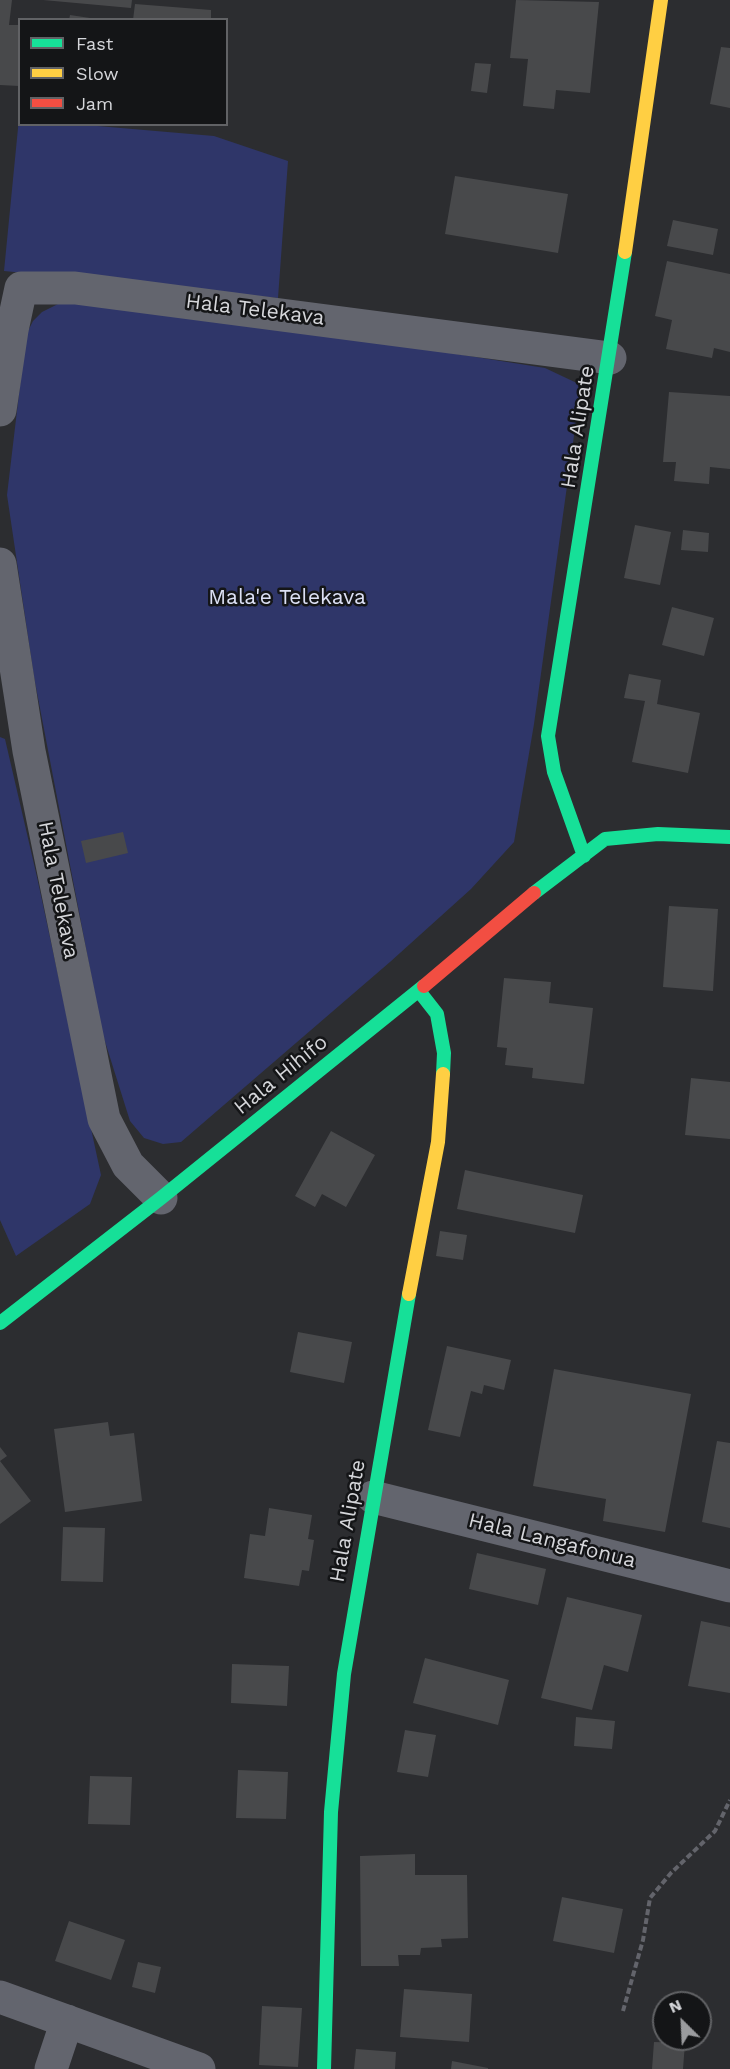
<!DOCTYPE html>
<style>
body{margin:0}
#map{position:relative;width:730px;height:2069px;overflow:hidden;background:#2c2d30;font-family:"Work Sans",sans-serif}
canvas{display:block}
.legend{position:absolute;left:18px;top:18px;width:210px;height:108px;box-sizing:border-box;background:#141517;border:2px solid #616265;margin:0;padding:8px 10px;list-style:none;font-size:18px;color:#d5d6da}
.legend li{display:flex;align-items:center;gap:12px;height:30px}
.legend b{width:30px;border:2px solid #616265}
.north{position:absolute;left:652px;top:1991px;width:60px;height:60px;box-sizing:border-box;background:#141517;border:2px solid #616265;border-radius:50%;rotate:336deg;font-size:16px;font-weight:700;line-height:24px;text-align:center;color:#d5d6da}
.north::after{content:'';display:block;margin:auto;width:21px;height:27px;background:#9a9b9e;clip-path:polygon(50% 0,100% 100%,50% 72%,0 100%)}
</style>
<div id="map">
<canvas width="730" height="2069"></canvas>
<ul class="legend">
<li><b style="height:8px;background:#16e098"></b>Fast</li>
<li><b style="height:8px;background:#ffcf43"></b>Slow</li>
<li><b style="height:8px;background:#f24e42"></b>Jam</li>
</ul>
<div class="north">N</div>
</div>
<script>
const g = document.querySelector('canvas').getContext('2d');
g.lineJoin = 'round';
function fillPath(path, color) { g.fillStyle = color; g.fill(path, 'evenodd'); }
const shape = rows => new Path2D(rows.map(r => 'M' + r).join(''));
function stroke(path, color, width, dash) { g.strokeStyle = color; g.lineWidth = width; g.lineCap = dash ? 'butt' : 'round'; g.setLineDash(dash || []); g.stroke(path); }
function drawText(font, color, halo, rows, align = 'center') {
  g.font = font + ' "Work Sans",sans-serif'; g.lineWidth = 5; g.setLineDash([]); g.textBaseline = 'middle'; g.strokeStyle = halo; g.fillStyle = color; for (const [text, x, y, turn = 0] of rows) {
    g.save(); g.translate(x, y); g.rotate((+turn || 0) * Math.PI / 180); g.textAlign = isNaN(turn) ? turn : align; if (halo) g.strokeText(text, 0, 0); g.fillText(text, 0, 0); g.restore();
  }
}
fillPath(shape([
 [19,118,20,124,86,125,214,136,288,161,278,298,4,271],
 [64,301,275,325,545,368,581,385,534,724,514,842,471,889,390,962,181,1142,163,1144,144,1138,130,1121,102,1032,34,677,7,495,26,335,33,321,42,312],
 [0,737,5,739,37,877,101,1175,90,1204,16,1256,0,1220]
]), '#2f3669');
fillPath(shape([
 [0,0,12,0,9,25,20,25,19,86,0,85],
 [43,0,132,0,131,8],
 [516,0,599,2,590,93,556,90,554,109,523,106,528,59,510,58],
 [135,4,211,10,211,20,133,20],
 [70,15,90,18,90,20,69,20],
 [721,47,730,48,730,108,710,104],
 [475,63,491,64,487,93,471,91],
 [455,176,568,194,558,253,445,234],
 [673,220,718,229,713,255,667,246],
 [667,261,730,274,730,352,714,348,712,358,666,349,672,320,655,316],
 [669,392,730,396,730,469,710,467,709,484,674,481,676,462,663,462],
 [635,525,671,532,660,585,624,578],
 [683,530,709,533,708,552,681,550],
 [672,607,714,618,704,656,662,645],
 [629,674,661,680,657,704,700,713,688,773,632,762,645,701,624,698],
 [123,832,128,853,86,863,81,841],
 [669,906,718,909,713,991,663,987],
 [504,978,551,982,549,1003,593,1008,584,1084,532,1078,533,1068,505,1065,507,1048,497,1047],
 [691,1078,730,1082,730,1139,685,1135],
 [331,1131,375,1155,346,1207,322,1194,315,1207,295,1196],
 [465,1170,583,1195,575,1233,457,1209],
 [440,1231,467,1235,463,1260,436,1256],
 [298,1332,352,1342,344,1383,290,1372],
 [447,1346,511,1360,504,1390,484,1385,482,1394,471,1391,460,1437,428,1430],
 [554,1369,691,1394,665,1532,603,1521,606,1499,533,1486],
 [108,1422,110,1436,134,1433,142,1501,65,1512,54,1429],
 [717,1441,730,1443,730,1528,702,1522],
 [0,1447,7,1456,0,1461,31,1501,0,1524],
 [269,1508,312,1515,308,1539,314,1540,309,1571,302,1570,299,1586,244,1578,250,1534,265,1536],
 [63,1527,105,1528,103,1582,61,1581],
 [477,1553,546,1569,538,1605,469,1589],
 [567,1597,642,1615,628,1672,604,1665,592,1710,541,1698],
 [701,1621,730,1627,730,1693,688,1686],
 [425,1658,509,1680,498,1725,413,1703],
 [232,1664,289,1666,287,1706,231,1703],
 [576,1717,615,1721,612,1749,574,1746],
 [405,1730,436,1735,428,1777,397,1772],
 [238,1770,288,1772,286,1819,236,1818],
 [90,1776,132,1777,130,1825,88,1824],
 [415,1854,415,1875,467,1875,468,1938,441,1939,442,1947,421,1948,420,1955,398,1955,399,1966,361,1966,360,1856],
 [562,1897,623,1909,614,1953,553,1941],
 [69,1921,125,1940,111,1980,55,1961],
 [138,1962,161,1967,155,1993,132,1987],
 [404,1989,472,1994,469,2042,400,2037],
 [262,2006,302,2008,298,2067,259,2065],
 [654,2042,685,2043,683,2069,652,2069],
 [356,2049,396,2052,395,2069,354,2069],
 [452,2061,488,2068,488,2069,451,2069]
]), '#48494b');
stroke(shape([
 [623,2011,643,1940,650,1898,671,1873,715,1831,730,1800]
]), '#63646b', 4, [6, 3]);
stroke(shape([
 [0,410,12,330,21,288,75,288,610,358],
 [0,564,29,751,104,1119,128,1165,161,1198],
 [373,1497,730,1586],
 [0,1997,199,2069],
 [51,2069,67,2021]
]), '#63656e', 33);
stroke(shape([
 [584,856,554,772,548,736,625,252],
 [534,893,605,839,658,834,730,837],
 [419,991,437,1014,444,1053,443,1074],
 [0,1323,161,1198,424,986],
 [324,2069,331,1812,344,1674,409,1294]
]), '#16e098', 14);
stroke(shape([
 [625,252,661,0],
 [409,1294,438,1142,443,1074]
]), '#ffcf43', 14);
stroke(shape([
 [424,986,534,893]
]), '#f24e42', 14);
drawText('21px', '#d5d6da', '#141517', [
 ["Hala Telekava",255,310,7],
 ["Hala Alipate",578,427,-81],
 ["Hala Telekava",58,890,79],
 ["Hala Hihifo",281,1075,-39],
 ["Hala Alipate",348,1521,-80],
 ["Hala Langafonua",552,1541,14]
]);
drawText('21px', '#dce0f4', '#141517', [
 ["Mala'e Telekava",287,598]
]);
</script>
